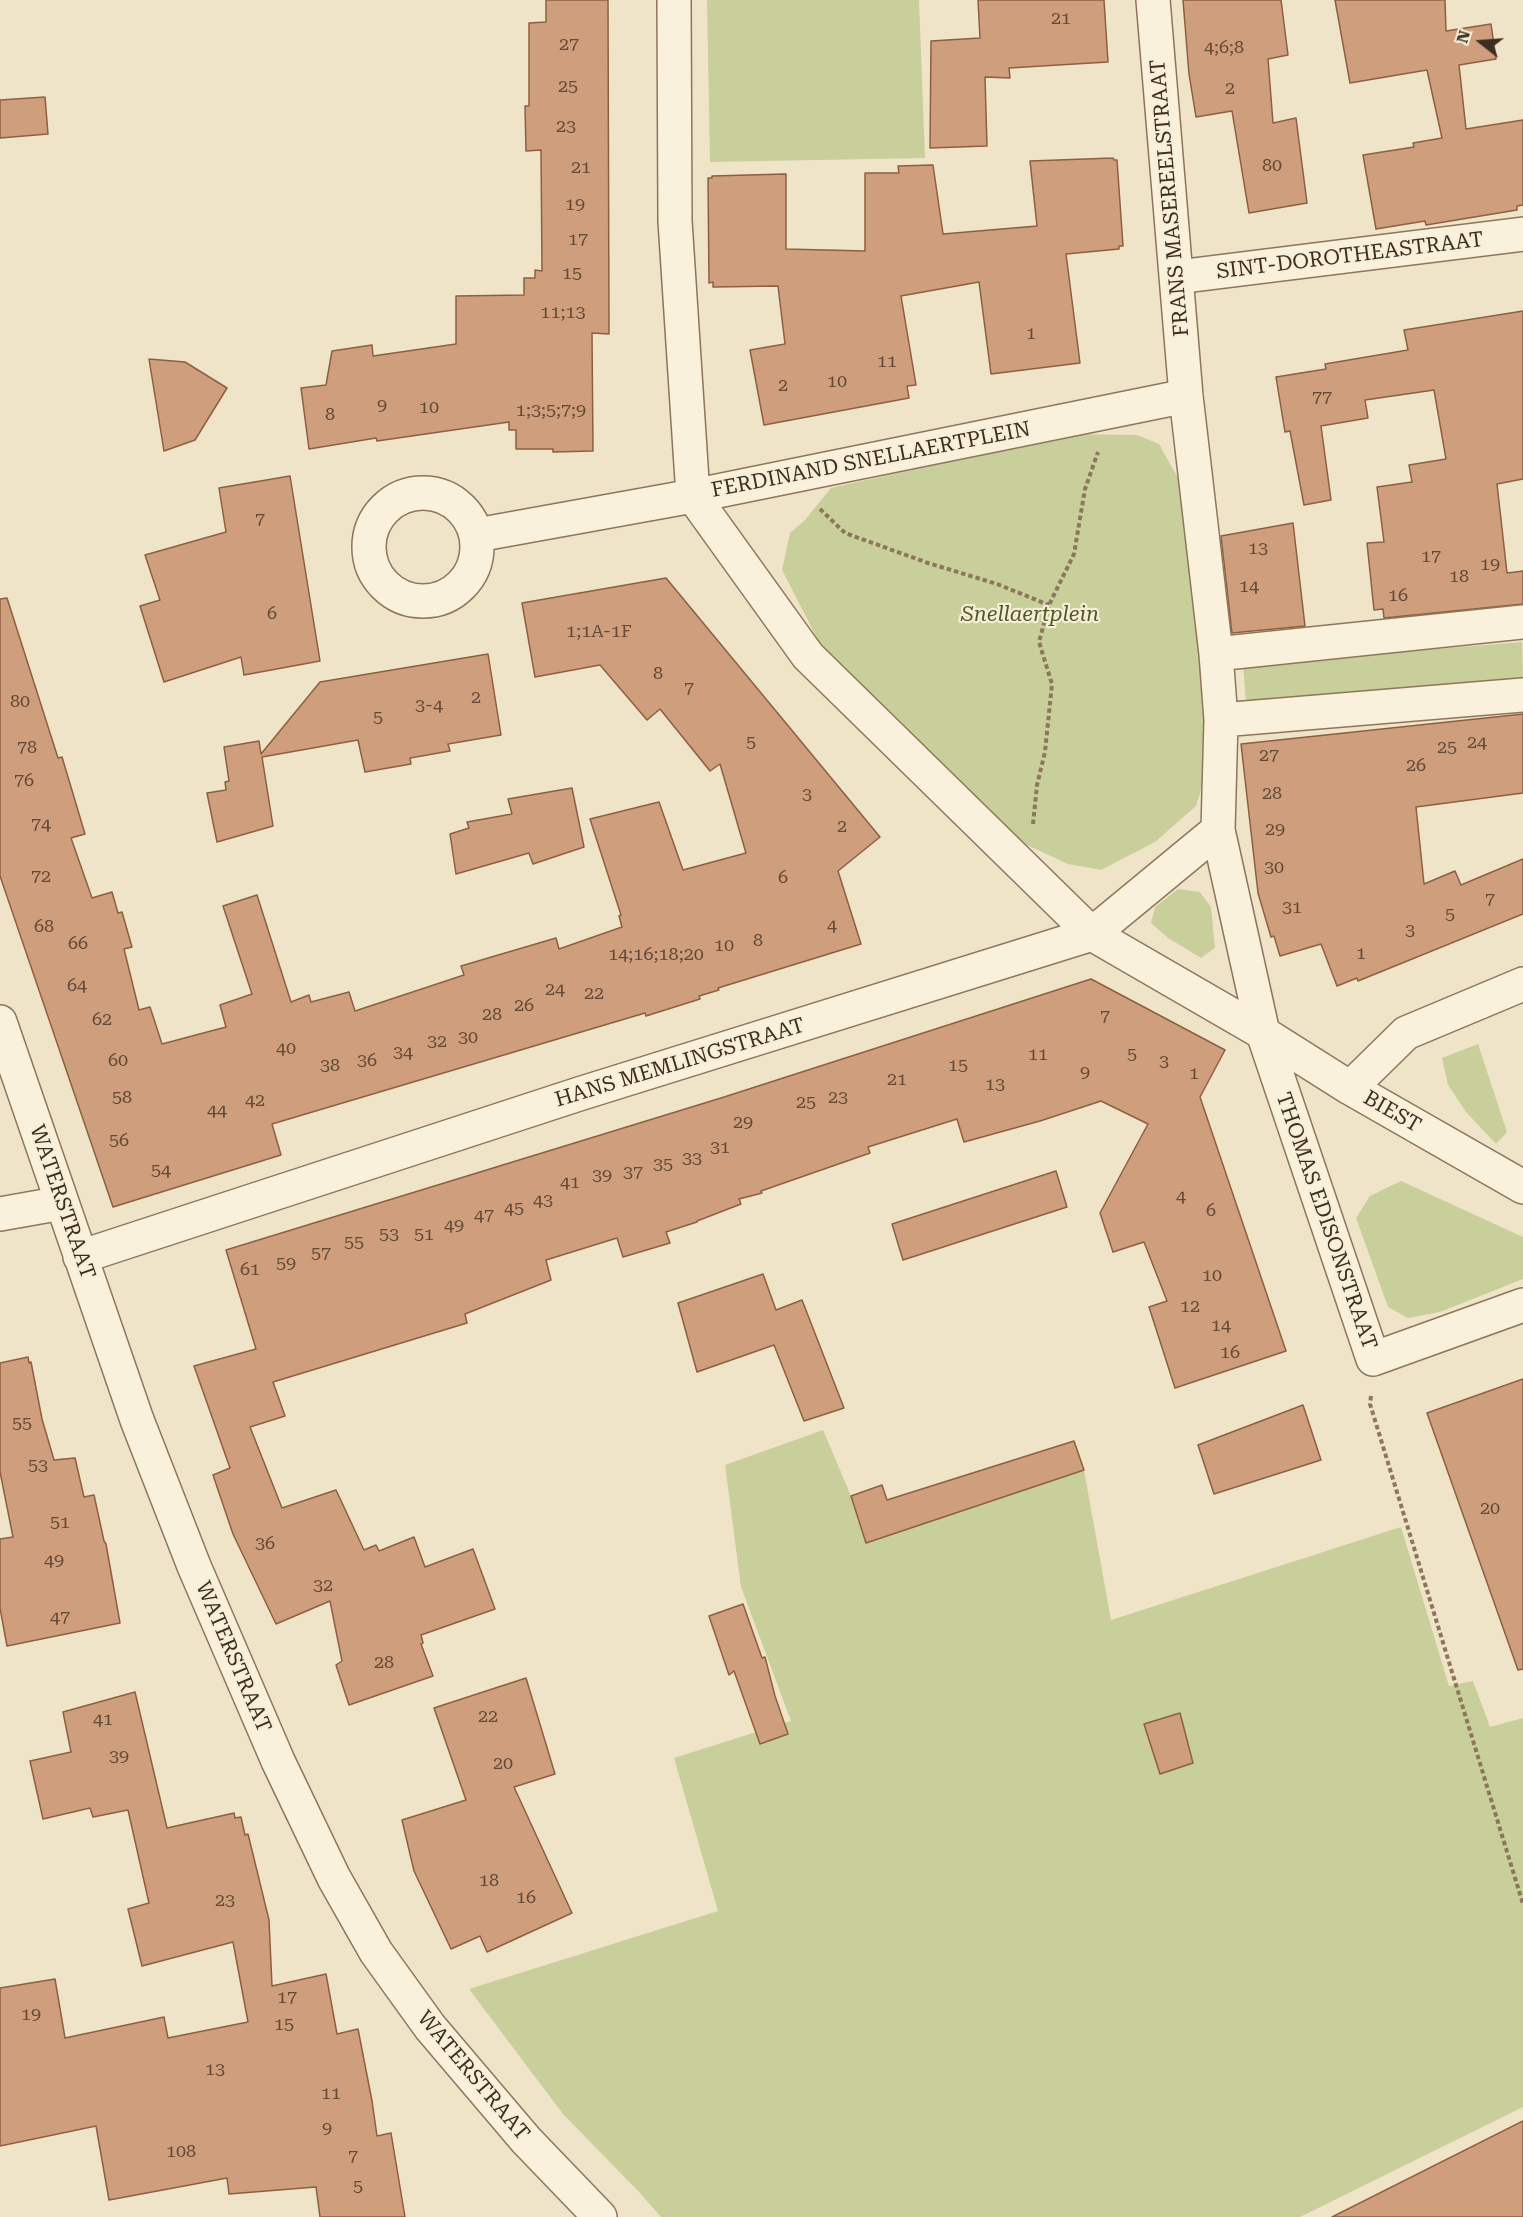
<!DOCTYPE html>
<style>
body{margin:0}
#map{position:relative;width:1523px;height:2217px;overflow:hidden;background:#f0e4c8;font-family:"Roboto Serif",serif}
canvas{display:block}
.north{position:absolute;left:1451px;top:12px;width:60px;height:60px;-webkit-text-stroke:4px #f7eed8;paint-order:stroke;rotate:287deg;font-size:16px;font-weight:700;line-height:24px;text-align:center;color:#3d2e20}
.north::after{content:'';display:block;margin:auto;width:21px;height:27px;background:#3d2e20;clip-path:polygon(50% 0,100% 100%,50% 72%,0 100%)}
</style>
<div id="map">
<canvas width="1523" height="2217"></canvas>
<div class="north">N</div>
</div>
<script>
const g = document.querySelector('canvas').getContext('2d');
g.lineJoin = 'round';
function fillPath(path, color) { g.fillStyle = color; g.fill(path, 'evenodd'); }
const shape = rows => new Path2D(rows.map(r => 'M' + r).join(''));
function stroke(path, color, width, dash) { g.strokeStyle = color; g.lineWidth = width; g.lineCap = dash ? 'butt' : 'round'; g.setLineDash(dash || []); g.stroke(path); }
function drawText(font, color, halo, rows, align = 'center') {
  g.font = font + ' "Roboto Serif",serif'; g.lineWidth = 4.5; g.setLineDash([]); g.textBaseline = 'middle'; g.strokeStyle = halo; g.fillStyle = color; for (const [text, x, y, turn = 0] of rows) {
    g.save(); g.translate(x, y); g.rotate((+turn || 0) * Math.PI / 180); g.textAlign = isNaN(turn) ? turn : align; if (halo) g.strokeText(text, 0, 0); g.fillText(text, 0, 0); g.restore();
  }
}
fillPath(shape([
 [707,0,919,0,925,158,710,162],
 [1069,434,1137,435,1159,444,1178,478,1196,599,1208,768,1196,806,1155,842,1101,870,1068,864,1018,841,819,642,782,570,790,533,805,520,831,488],
 [1522,642,1523,678,1246,702,1243,665],
 [1178,889,1200,892,1211,907,1215,948,1201,958,1168,938,1151,923,1155,907],
 [1478,1044,1507,1132,1496,1144,1466,1112,1448,1085,1442,1058],
 [1401,1181,1523,1237,1523,1279,1440,1312,1408,1318,1388,1307,1356,1218,1370,1196],
 [823,1430,851,1496,866,1543,1084,1470,1111,1620,1401,1527,1449,1686,1473,1681,1490,1727,1523,1718,1523,2107,1300,2217,661,2217,639,2192,563,2114,469,1989,718,1911,674,1758,791,1721,741,1587,725,1465]
]), '#c9cf9b');
const building = shape([
 [546,0,608,0,609,334,592,333,593,451,553,452,553,449,516,449,516,430,509,430,509,422,377,441,376,438,309,449,301,388,326,385,332,351,372,345,373,356,456,344,456,296,524,295,524,278,535,278,535,270,542,271,541,150,526,151,525,106,529,106,529,23,546,22,546,0],
 [978,0,1104,0,1108,62,1009,68,1010,78,985,77,987,146,930,148,931,41,980,38,978,0],
 [1183,0,1281,0,1288,55,1268,59,1273,123,1296,118,1307,203,1249,213,1232,111,1196,117,1189,74,1183,0],
 [1335,0,1445,0,1446,31,1491,24,1496,59,1459,65,1466,129,1523,120,1523,205,1517,206,1517,210,1426,225,1425,221,1376,229,1363,155,1414,147,1413,143,1442,138,1427,70,1350,83,1335,0],
 [45,97,48,134,0,138,0,100,45,97],
 [1113,158,1114,160,1117,160,1123,246,1119,246,1119,249,1066,254,1080,363,991,374,979,282,901,296,916,385,907,386,909,398,764,425,750,350,785,344,778,286,713,287,713,282,709,283,708,178,712,178,712,176,786,174,786,249,865,251,865,173,899,173,898,166,933,165,943,234,1037,226,1030,161,1113,158],
 [1523,311,1523,479,1497,484,1507,573,1523,571,1523,604,1384,618,1383,609,1374,610,1367,543,1384,542,1377,487,1412,482,1409,465,1446,459,1434,390,1365,400,1368,418,1321,426,1331,500,1304,505,1290,431,1285,432,1276,377,1326,369,1325,364,1408,350,1404,330,1523,311],
 [149,359,185,362,227,388,195,440,164,451,149,359],
 [290,476,320,661,244,675,241,657,164,682,140,606,160,600,145,555,226,532,219,488,290,476],
 [1293,523,1305,626,1232,633,1221,536,1293,523],
 [666,578,880,837,838,871,861,944,718,988,719,990,699,996,700,999,646,1016,645,1013,272,1124,281,1155,113,1207,0,876,0,599,7,598,58,758,62,757,85,834,71,838,92,898,112,892,118,913,122,912,132,947,124,949,139,1010,150,1007,162,1044,226,1027,220,1005,252,994,223,906,257,895,291,1002,309,995,311,1002,349,992,355,1011,464,975,461,966,556,938,559,949,622,927,619,916,621,915,590,819,659,802,683,870,746,853,720,764,710,771,660,709,647,720,600,665,535,677,522,603,666,578],
 [488,654,501,735,448,744,450,751,410,758,411,764,365,772,358,740,262,757,273,826,217,842,207,793,226,790,225,782,229,781,224,747,259,741,261,754,320,682,488,654],
 [1523,714,1523,793,1416,807,1424,884,1455,871,1461,885,1523,859,1523,914,1358,981,1357,978,1337,986,1321,944,1280,956,1274,936,1271,937,1258,893,1241,744,1523,714],
 [572,788,584,847,533,864,529,853,456,874,450,834,469,828,467,822,512,814,508,799,572,788],
 [1091,979,1225,1050,1200,1097,1286,1351,1175,1388,1149,1307,1167,1301,1144,1242,1113,1252,1100,1213,1148,1124,1101,1101,1040,1121,964,1142,957,1119,868,1147,870,1153,761,1191,762,1193,739,1199,741,1204,697,1221,697,1222,666,1232,670,1243,623,1257,617,1238,546,1260,551,1280,465,1314,467,1323,273,1382,285,1416,250,1427,282,1508,336,1490,364,1550,376,1545,379,1551,414,1537,425,1567,473,1549,495,1609,421,1635,423,1643,421,1644,433,1676,349,1705,336,1665,342,1661,330,1601,276,1624,233,1534,213,1475,230,1468,194,1366,256,1349,226,1250,721,1098,1091,979],
 [1056,1171,1067,1207,903,1260,892,1224,1056,1171],
 [763,1274,776,1310,802,1300,844,1408,804,1421,774,1345,697,1372,678,1303,763,1274],
 [28,1357,29,1363,31,1362,42,1419,54,1460,75,1458,84,1497,94,1495,104,1541,106,1544,120,1623,7,1646,0,1608,0,1539,13,1537,0,1472,0,1363,28,1357],
 [1523,1379,1523,1669,1518,1670,1427,1413,1523,1379],
 [1303,1405,1321,1460,1214,1494,1198,1445,1303,1405],
 [1074,1441,1084,1470,866,1543,851,1496,882,1485,887,1500,1074,1441],
 [743,1604,762,1658,765,1657,775,1696,788,1734,760,1744,734,1671,729,1675,709,1616,743,1604],
 [526,1678,555,1774,514,1787,572,1913,487,1952,480,1936,451,1949,414,1871,402,1820,466,1800,434,1708,526,1678],
 [135,1692,167,1828,234,1813,235,1818,241,1817,245,1835,248,1834,269,1920,272,1986,326,1974,337,2034,358,2029,372,2101,377,2136,391,2133,405,2217,320,2217,316,2187,229,2194,227,2178,109,2200,96,2126,0,2146,0,1988,55,1979,65,2038,164,2017,168,2038,248,2022,233,1942,142,1966,128,1909,149,1903,128,1810,93,1817,90,1808,43,1819,30,1761,71,1752,63,1712,135,1692],
 [1180,1713,1193,1763,1160,1774,1144,1724,1180,1713],
 [1523,2121,1523,2217,1332,2217,1523,2121]
]);
fillPath(building, '#cf9f7d');
stroke(building, '#8d5f41', 1.5);
const minor = shape([
 [674,0,675,221,693,496],
 [1153,0,1186,396,1216,654,1221,720,1218,830,1263,1033,1373,1359,1523,1305],
 [1177,277,1523,234],
 '369 547a54 54 0 1 1 108 0a54 54 0 1 1-108 0Z',
 [693,496,808,656,1092,934,1263,1033,1350,1088,1523,1187],
 [477,535,693,496,1186,396],
 [1216,654,1523,622],
 [1221,720,1523,695],
 [0,1022,137,1420,194,1566,278,1761,334,1878,376,1952,430,2027,526,2140,600,2217],
 [1350,1088,1406,1033,1523,984],
 [0,1214,62,1203],
 [80,1257,579,1094,1092,934,1218,830]
]);
stroke(minor, '#8d765c', 36);
stroke(shape([
 [820,509,845,533,928,563,997,584,1049,605],
 [1033,824,1037,785,1045,752,1052,684,1039,642,1049,605,1074,554,1085,489,1098,452],
 [1371,1396,1370,1404,1523,1904]
]), '#8d765c', 4, [4.5, 3]);
stroke(minor, '#faf1dc', 33);
drawText('18px', '#624a37', null, [
 ["21",1061,19],
 ["27",569,45],
 ["4;6;8",1224,48],
 ["25",568,87],
 ["2",1230,89],
 ["23",566,127],
 ["80",1272,166],
 ["21",581,168],
 ["19",575,205],
 ["17",578,240],
 ["15",572,274],
 ["11;13",563,313],
 ["1",1031,334],
 ["11",887,362],
 ["10",837,382],
 ["2",783,386],
 ["77",1322,398],
 ["9",382,406],
 ["10",429,408],
 ["1;3;5;7;9",551,411],
 ["8",330,415],
 ["7",260,520],
 ["13",1258,549],
 ["17",1431,557],
 ["19",1490,565],
 ["18",1459,577],
 ["14",1249,587],
 ["16",1398,596],
 ["6",272,614],
 ["1;1A-1F",599,632],
 ["8",658,674],
 ["7",689,689],
 ["2",476,698],
 ["80",20,702],
 ["3-4",429,706],
 ["5",378,718],
 ["5",751,743],
 ["24",1477,743],
 ["78",27,748],
 ["25",1447,748],
 ["27",1269,756],
 ["26",1416,766],
 ["76",24,781],
 ["28",1272,794],
 ["3",807,795],
 ["74",41,825],
 ["2",842,827],
 ["29",1275,830],
 ["30",1274,868],
 ["72",41,877],
 ["6",783,878],
 ["7",1490,900],
 ["31",1292,908],
 ["5",1450,915],
 ["4",832,926],
 ["68",44,927],
 ["3",1410,931],
 ["8",758,941],
 ["66",78,944],
 ["10",724,946],
 ["1",1361,954],
 ["14;16;18;20",656,955],
 ["64",77,986],
 ["24",555,990],
 ["22",594,994],
 ["26",524,1006],
 ["28",492,1015],
 ["7",1105,1017],
 ["62",102,1020],
 ["30",468,1038],
 ["32",437,1042],
 ["40",286,1049],
 ["34",403,1053],
 ["11",1038,1055],
 ["5",1132,1055],
 ["60",118,1061],
 ["36",367,1061],
 ["3",1164,1062],
 ["38",330,1066],
 ["15",958,1066],
 ["9",1085,1073],
 ["1",1194,1074],
 ["21",897,1080],
 ["13",995,1085],
 ["58",122,1098],
 ["23",838,1098],
 ["42",255,1101],
 ["25",806,1103],
 ["44",217,1111],
 ["29",743,1123],
 ["56",119,1141],
 ["31",720,1148],
 ["33",692,1159],
 ["35",663,1165],
 ["54",161,1171],
 ["37",633,1173],
 ["39",602,1176],
 ["41",570,1183],
 ["4",1181,1197],
 ["43",543,1201],
 ["45",514,1209],
 ["6",1211,1211],
 ["47",484,1216],
 ["49",454,1226],
 ["53",389,1235],
 ["51",424,1235],
 ["55",354,1243],
 ["57",321,1254],
 ["59",286,1264],
 ["61",250,1270],
 ["10",1212,1276],
 ["12",1190,1307],
 ["14",1221,1326],
 ["16",1230,1353],
 ["55",22,1424],
 ["53",38,1466],
 ["20",1490,1509],
 ["51",60,1523],
 ["36",265,1544],
 ["49",54,1561],
 ["32",323,1586],
 ["47",60,1618],
 ["28",384,1663],
 ["22",488,1717],
 ["41",103,1720],
 ["39",119,1757],
 ["20",503,1764],
 ["18",489,1881],
 ["16",526,1898],
 ["23",225,1901],
 ["17",287,1998],
 ["19",31,2015],
 ["15",284,2025],
 ["13",215,2070],
 ["11",331,2094],
 ["9",327,2129],
 ["108",181,2152],
 ["7",353,2157],
 ["5",358,2187]
]);
drawText('21px', '#3d2e20', '#f7eed8', [
 ["FRANS MASEREELSTRAAT",1170,198,-95],
 ["SINT-DOROTHEASTRAAT",1350,256,-7],
 ["FERDINAND SNELLAERTPLEIN",871,460,-11],
 ["HANS MEMLINGSTRAAT",680,1063,-17],
 ["BIEST",1392,1112,30],
 ["WATERSTRAAT",62,1202,71],
 ["THOMAS EDISONSTRAAT",1326,1221,71],
 ["WATERSTRAAT",233,1657,67],
 ["WATERSTRAAT",473,2076,50]
]);
drawText('italic 21px', '#4d5a26', '#f7eed8', [
 ["Snellaertplein",1030,615]
]);
</script>
